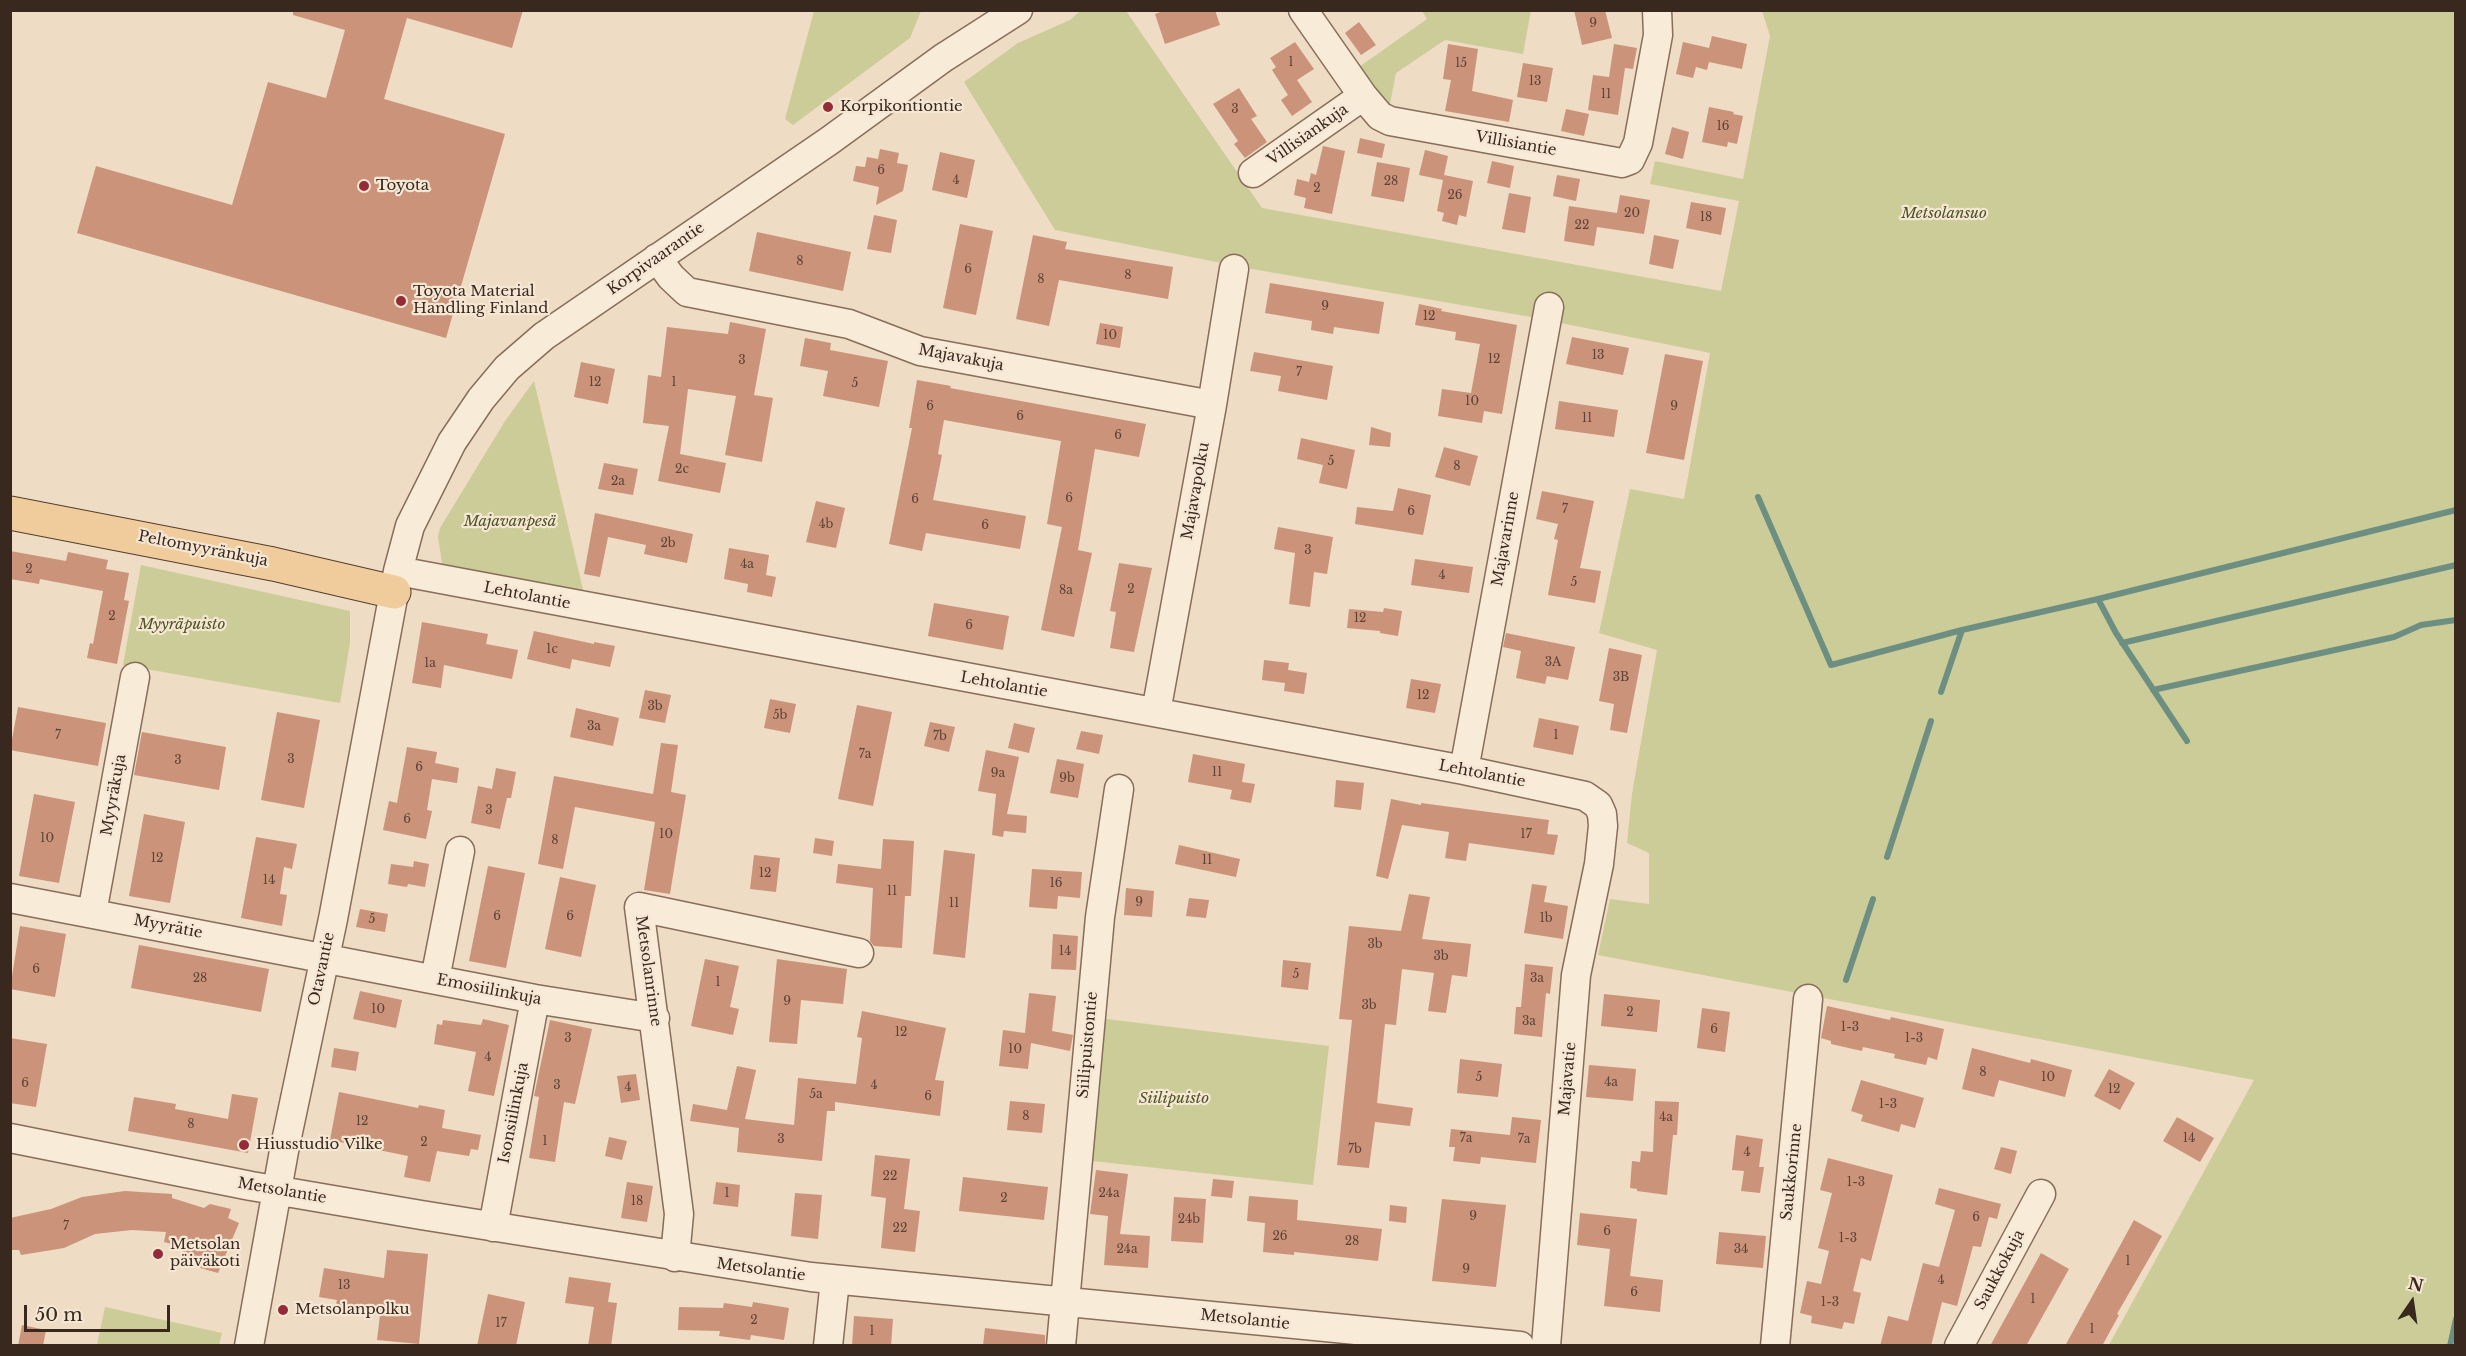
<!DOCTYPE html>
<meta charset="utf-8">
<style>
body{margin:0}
#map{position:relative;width:2466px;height:1356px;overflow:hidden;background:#eedcc4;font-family:"Libre Baskerville",serif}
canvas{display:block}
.frame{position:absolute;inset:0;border:12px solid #38281e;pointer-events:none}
.north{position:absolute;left:2382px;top:1272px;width:60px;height:60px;-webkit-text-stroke:4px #f5e7d3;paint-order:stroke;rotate:13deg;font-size:16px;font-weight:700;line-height:24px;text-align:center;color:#38281e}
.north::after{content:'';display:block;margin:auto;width:21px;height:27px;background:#38281e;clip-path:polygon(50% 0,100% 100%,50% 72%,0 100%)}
.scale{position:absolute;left:24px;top:1305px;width:146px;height:27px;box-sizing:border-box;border:3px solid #38281e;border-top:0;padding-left:8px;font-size:18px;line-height:21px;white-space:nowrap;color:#38281e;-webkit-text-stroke:4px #f5e7d3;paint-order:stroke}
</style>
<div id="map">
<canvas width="2466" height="1356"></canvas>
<div class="frame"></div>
<div class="north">N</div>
<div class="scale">50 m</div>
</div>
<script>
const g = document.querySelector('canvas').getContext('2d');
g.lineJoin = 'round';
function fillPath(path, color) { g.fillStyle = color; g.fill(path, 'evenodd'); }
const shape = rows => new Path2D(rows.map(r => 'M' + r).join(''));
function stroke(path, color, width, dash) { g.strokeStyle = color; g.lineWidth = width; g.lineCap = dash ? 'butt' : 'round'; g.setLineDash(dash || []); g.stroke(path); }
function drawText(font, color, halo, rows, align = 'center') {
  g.font = font + ' "Libre Baskerville",serif'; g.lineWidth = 4.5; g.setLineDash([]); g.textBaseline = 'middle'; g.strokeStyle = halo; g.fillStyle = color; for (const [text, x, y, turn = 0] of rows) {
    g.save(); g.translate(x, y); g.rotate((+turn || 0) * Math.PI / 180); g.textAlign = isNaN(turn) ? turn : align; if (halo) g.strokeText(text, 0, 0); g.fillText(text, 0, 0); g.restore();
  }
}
fillPath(shape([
 [814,11,921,11,910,38,793,125,785,119],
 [1080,11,1126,11,1262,208,1721,291,1739,201,1650,184,1655,161,1743,179,1770,36,1762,11,2455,11,2456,1325,2451,1345,2109,1345,2254,1080,1598,955,1610,899,1649,904,1649,853,1627,843,1632,794,1657,650,1599,633,1630,489,1684,499,1710,353,1531,317,1252,269,1055,230,964,82,1018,43,1070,20],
 [1422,11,1531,10,1523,54,1445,40,1396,73,1389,109,1359,67,1427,19],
 [534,381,584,594,443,569,438,537,440,528,505,421],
 [141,565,350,611,350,643,340,703,123,665],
 [1098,1018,1329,1046,1313,1185,1083,1160],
 [105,1307,222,1333,219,1345,97,1345]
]), '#cccc98');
stroke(shape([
 [1758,497,1831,665,1962,630,2098,599,2456,510],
 [2098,599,2116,633,2187,741],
 [2122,643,2456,565],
 [2153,690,2394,637,2421,625,2456,620],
 [1941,692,1962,630],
 [1887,857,1931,721],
 [1846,980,1873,899],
 [2450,1346,2456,1319]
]), '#6d8f82', 6);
fillPath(shape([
 [293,10,523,10,512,48,407,18,384,99,505,134,446,338,77,233,96,166,232,205,268,82,326,98,345,30,293,15],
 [1166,10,1215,10,1220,25,1165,44,1155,14],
 [1574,10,1605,10,1612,38,1582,45],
 [1359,22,1376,45,1361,55,1345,33],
 [1712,36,1747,44,1742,69,1709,62,1707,70,1696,67,1693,78,1676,74,1683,42,1709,48],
 [1295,42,1314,69,1297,80,1312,102,1292,116,1281,100,1288,95,1272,70,1276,67,1270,58],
 [1448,44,1478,49,1472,91,1513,100,1509,122,1445,111,1451,80,1443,79],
 [1614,44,1637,48,1633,69,1625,68,1618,115,1588,110,1593,75,1609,77],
 [1523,63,1553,68,1547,102,1517,97],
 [1239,88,1257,116,1251,119,1267,142,1245,158,1234,144,1238,141,1213,104],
 [1709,107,1734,112,1733,114,1743,116,1737,144,1728,142,1727,147,1702,142],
 [1566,109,1589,114,1584,136,1561,131],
 [1672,127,1689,132,1683,159,1665,154],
 [1360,138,1385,144,1382,158,1357,153],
 [1323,146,1345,151,1332,214,1304,208,1306,198,1294,195,1297,179,1309,182,1311,173,1316,175],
 [880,149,899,153,897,163,908,165,903,191,876,205,879,187,853,181,856,166,865,167,867,157,878,159],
 [1425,150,1448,156,1443,180,1419,175],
 [940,152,975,160,967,198,932,190],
 [1492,161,1514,166,1510,188,1487,183],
 [1377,162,1410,168,1404,202,1371,196],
 [1444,175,1473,181,1466,217,1459,215,1457,225,1442,221,1444,213,1437,211],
 [1557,175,1580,179,1576,201,1553,196],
 [1509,193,1531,197,1525,233,1502,229],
 [1620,195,1650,200,1644,234,1597,227,1594,246,1564,241,1569,206,1617,213],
 [1691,202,1726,208,1721,235,1686,228],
 [874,215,897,220,891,253,867,249],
 [960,224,993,231,976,315,943,308],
 [757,232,851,252,843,291,749,271],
 [1033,235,1067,242,1065,249,1173,267,1168,299,1059,280,1049,326,1016,319],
 [1654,235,1679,240,1673,269,1649,264],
 [1270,283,1384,302,1379,334,1334,327,1333,334,1311,330,1312,321,1265,313],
 [1419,304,1442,309,1441,311,1517,325,1502,414,1484,411,1482,423,1438,416,1442,389,1471,393,1480,344,1455,340,1456,332,1415,325],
 [730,322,766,329,754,395,773,398,762,462,725,455,736,396,688,389,680,454,726,463,720,493,658,481,669,426,643,423,648,375,661,377,667,327,728,334],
 [1100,323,1123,327,1120,348,1096,344],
 [1572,337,1629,348,1623,375,1566,364],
 [805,338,831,343,830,350,888,361,879,407,823,396,828,371,800,366],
 [1254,352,1333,366,1327,400,1278,391,1281,376,1250,371],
 [1665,354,1703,361,1684,460,1646,453],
 [581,362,615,369,608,404,574,397],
 [917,380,951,386,950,388,1146,424,1139,457,1095,449,1078,550,1092,553,1074,637,1041,630,1062,527,1047,524,1061,441,944,420,938,454,942,455,933,500,1026,516,1020,549,926,533,922,551,889,544,912,428,909,428],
 [1559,401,1618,410,1614,437,1555,429],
 [1371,427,1391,433,1390,447,1369,445],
 [1301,438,1355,450,1347,489,1319,483,1323,465,1297,459],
 [1444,447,1478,456,1470,486,1435,477],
 [604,463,638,469,633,495,598,489],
 [1398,488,1431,495,1423,535,1355,524,1357,507,1393,511],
 [1542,491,1594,501,1580,568,1601,571,1595,603,1548,595,1558,540,1554,539,1558,524,1536,519],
 [816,501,845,508,836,548,806,542],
 [595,513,693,534,687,563,644,554,646,545,608,537,600,577,584,574],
 [1278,527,1333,537,1327,574,1314,572,1310,607,1289,604,1295,553,1274,549],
 [729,548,769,555,766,575,776,577,772,597,747,592,748,584,724,579],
 [10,551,66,561,68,552,108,560,106,569,129,573,124,600,129,601,117,664,87,658,90,643,93,644,103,591,40,579,39,584,10,579],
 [1415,559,1473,567,1469,593,1411,585],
 [1119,563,1152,568,1134,652,1110,648,1116,612,1110,611],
 [934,603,1009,616,1003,650,928,636],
 [1384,608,1402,611,1398,636,1380,633,1380,631,1347,628,1349,609,1383,612],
 [422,622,488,634,486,644,518,650,512,679,444,665,441,688,412,683],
 [534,631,594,644,594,642,615,646,610,667,572,659,570,669,527,659],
 [1506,633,1575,647,1568,680,1547,676,1545,684,1516,678,1521,651,1503,647],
 [1609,648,1642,655,1627,733,1610,730,1614,704,1599,701],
 [1264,660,1289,663,1288,670,1307,673,1304,694,1284,691,1285,683,1262,680],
 [1411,679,1441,684,1435,713,1406,708],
 [645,690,671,695,665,723,639,718],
 [770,699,796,704,790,733,764,728],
 [857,705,892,712,873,806,838,799],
 [18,707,106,723,98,766,10,750],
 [576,708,619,718,613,746,570,737],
 [277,712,320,720,304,808,261,800],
 [1539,718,1579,726,1573,755,1533,747],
 [930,722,955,727,949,752,924,746],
 [1014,723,1035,728,1029,753,1008,748],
 [1081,731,1103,735,1099,754,1076,749],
 [142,732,226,747,219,790,134,775],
 [661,743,678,745,671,792,686,795,670,894,644,890,655,822,575,807,563,869,538,864,554,776,653,794],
 [407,747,437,752,435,763,459,768,457,783,432,779,427,810,432,811,426,839,383,830,389,801,397,803],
 [986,750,1019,757,1007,814,1027,816,1026,833,1004,831,1003,837,992,835,996,794,978,791],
 [1193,754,1245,764,1242,782,1255,784,1251,803,1230,799,1232,790,1188,782],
 [1057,759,1084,764,1078,798,1050,793],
 [496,768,516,772,511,798,507,798,500,829,471,823,478,786,492,789],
 [1336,780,1364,783,1361,810,1334,807],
 [34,794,75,802,59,883,19,876],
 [1391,799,1421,805,1421,803,1549,820,1547,834,1558,835,1554,855,1469,843,1466,861,1445,858,1449,832,1402,825,1388,879,1376,876],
 [144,814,185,822,170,903,129,896],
 [256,837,297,844,292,869,284,867,280,894,287,895,282,926,241,918],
 [815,838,834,841,832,856,813,853],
 [883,839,914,841,911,896,905,896,902,948,874,946,870,941,873,888,836,883,838,864,881,869],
 [1179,845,1240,859,1236,877,1175,864],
 [944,850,975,854,965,958,933,954],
 [754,855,780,858,776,892,750,889],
 [414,861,429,864,425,887,408,884,407,887,388,884,391,864,413,867],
 [488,866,525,873,506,968,469,961],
 [1032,869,1082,872,1080,898,1058,896,1057,909,1029,907],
 [560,877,596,885,581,957,545,949],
 [1532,884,1547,886,1544,902,1568,906,1563,939,1524,933],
 [1126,888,1154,891,1152,917,1124,915],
 [1409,894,1430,897,1422,939,1471,944,1467,977,1452,975,1446,1013,1428,1011,1434,973,1402,969,1396,1025,1385,1024,1377,1103,1413,1108,1410,1126,1375,1122,1369,1168,1337,1165,1352,1020,1339,1019,1349,926,1401,931],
 [1189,898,1209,900,1206,918,1186,916],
 [360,909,388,914,385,932,356,927],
 [20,926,66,934,55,997,10,989],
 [1053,934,1078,936,1076,970,1051,969],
 [139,945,269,969,261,1012,131,988],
 [705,959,739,966,730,1007,739,1009,733,1035,691,1026],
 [777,959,847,969,843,1004,801,1000,797,1044,769,1042],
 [1283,960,1311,963,1308,990,1281,987],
 [1525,964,1553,967,1550,994,1546,993,1542,1037,1514,1034,1516,1007,1521,1007],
 [360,991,402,1000,396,1028,353,1019],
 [1029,993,1056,996,1052,1031,1073,1035,1070,1051,1031,1043,1028,1069,999,1066,1003,1030,1025,1033],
 [1604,994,1660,1000,1657,1032,1601,1026],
 [1827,1006,1890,1020,1891,1017,1944,1029,1937,1060,1928,1057,1926,1065,1894,1058,1895,1054,1863,1047,1862,1051,1831,1044,1831,1041,1821,1038],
 [1702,1008,1730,1012,1725,1052,1697,1048],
 [862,1011,946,1028,935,1080,944,1081,940,1116,835,1102,835,1111,827,1111,822,1161,737,1152,739,1128,690,1121,693,1104,727,1110,737,1066,756,1070,745,1119,794,1125,798,1078,856,1084,862,1038,857,1037],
 [483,1019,509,1025,494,1096,468,1091,476,1052,434,1044,437,1024,442,1025,443,1020,481,1025],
 [550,1020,592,1029,575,1104,564,1102,555,1162,529,1158,539,1097,534,1096],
 [10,1038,47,1044,36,1107,10,1103],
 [334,1048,359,1052,356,1071,331,1067],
 [1972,1048,2030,1063,2031,1059,2072,1070,2065,1097,1999,1080,1994,1097,1962,1089],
 [1460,1059,1502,1064,1498,1097,1457,1093],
 [1589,1065,1636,1069,1633,1101,1586,1097],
 [2109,1069,2135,1083,2120,1110,2094,1096],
 [636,1074,640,1100,621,1103,617,1076],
 [1861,1080,1924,1098,1915,1128,1901,1124,1899,1132,1861,1121,1863,1115,1851,1111],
 [339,1092,418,1108,419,1105,445,1110,442,1128,481,1135,478,1150,471,1149,469,1156,437,1151,430,1182,404,1177,408,1156,330,1140],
 [232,1094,258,1098,248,1153,128,1131,134,1097,176,1104,175,1109,228,1119],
 [1010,1101,1045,1104,1042,1133,1007,1130],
 [1655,1101,1679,1102,1677,1135,1673,1135,1667,1195,1637,1191,1637,1189,1630,1188,1632,1161,1640,1162,1641,1151,1653,1152],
 [1512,1117,1541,1120,1536,1163,1481,1157,1480,1164,1453,1161,1455,1147,1449,1147,1451,1129,1510,1135],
 [2177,1117,2214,1138,2200,1162,2163,1141],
 [1736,1135,1763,1139,1759,1167,1764,1167,1760,1193,1741,1191,1744,1171,1732,1170],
 [609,1137,627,1141,622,1160,605,1156],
 [2001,1147,2017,1151,2011,1174,1994,1169],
 [875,1155,910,1159,904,1209,920,1211,915,1252,881,1248,886,1198,871,1196],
 [1828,1158,1893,1175,1871,1261,1861,1258,1853,1291,1861,1293,1854,1324,1844,1322,1842,1329,1811,1323,1812,1316,1800,1313,1807,1281,1821,1284,1829,1251,1818,1248,1832,1193,1820,1190],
 [1096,1170,1128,1174,1120,1234,1150,1236,1148,1268,1104,1265,1108,1216,1090,1214],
 [963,1177,1048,1187,1044,1220,959,1211],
 [1213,1179,1234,1181,1232,1198,1211,1196],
 [627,1182,653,1186,647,1222,621,1218],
 [716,1182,740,1185,738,1207,713,1204],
 [1939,1188,2001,1204,1997,1219,1989,1217,1981,1247,1973,1246,1957,1306,1942,1302,1931,1346,1880,1346,1888,1316,1908,1321,1923,1263,1939,1267,1955,1210,1935,1204],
 [125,1191,172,1194,172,1198,204,1208,210,1204,231,1209,228,1218,239,1223,218,1273,197,1267,199,1259,182,1255,184,1247,164,1242,166,1232,132,1230,95,1234,64,1248,21,1255,19,1250,10,1250,10,1218,51,1209,82,1197],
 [795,1193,822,1195,818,1239,791,1236],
 [1249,1196,1298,1200,1297,1220,1382,1229,1378,1261,1294,1252,1294,1255,1263,1252,1265,1223,1247,1221],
 [1174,1197,1206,1199,1203,1243,1171,1241],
 [1442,1199,1506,1205,1496,1287,1432,1281],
 [1390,1205,1407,1207,1406,1223,1389,1221],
 [1580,1213,1637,1219,1630,1276,1663,1280,1660,1312,1604,1306,1610,1249,1577,1245],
 [2134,1220,2162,1236,2117,1314,2119,1315,2102,1346,2065,1346],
 [1719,1232,1766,1236,1763,1268,1716,1264],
 [387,1250,428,1254,419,1344,377,1340,380,1315,335,1309,337,1300,319,1297,324,1268,384,1278],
 [2041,1253,2069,1269,2026,1346,1990,1346],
 [569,1277,611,1283,608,1302,617,1303,611,1346,588,1346,594,1307,565,1303],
 [488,1294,525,1302,516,1346,477,1346],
 [753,1302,789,1308,784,1340,751,1335,750,1340,719,1336,720,1331,678,1330,679,1307,723,1308,724,1303,752,1307],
 [854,1316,893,1319,891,1346,852,1346],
 [22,1325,46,1330,43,1346,18,1346],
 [985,1328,1045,1335,1045,1346,983,1346]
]), '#cb937a');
const minor = shape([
 [1303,10,1363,96,1380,116,1390,121,1622,163,1630,160,1638,143,1658,35,1657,10],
 [1253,173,1363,96],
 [657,258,671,277,687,292,849,324,920,351,1212,405],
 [398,571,1464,770,1585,796,1598,805,1602,814,1603,826,1599,864,1576,975,1546,1346],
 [1156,712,1212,405,1234,269],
 [1464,770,1549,307],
 [10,898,535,999,655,1018],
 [92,913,135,677],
 [435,979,460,851],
 [10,1138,251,1186,421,1215,811,1277,1520,1346],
 [493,1227,535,999],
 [675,1257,679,1214,639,907,859,953],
 [249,1346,284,1151,333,919,398,571,410,526,452,442,481,399,507,368,544,336,829,141,943,58,1018,10],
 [828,1346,835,1280],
 [1061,1346,1100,917,1119,789],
 [1775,1346,1808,999],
 [1959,1346,2041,1194]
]);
const major = shape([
 [10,513,273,564,394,592]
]);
stroke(minor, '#886d5b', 31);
stroke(major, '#563c2f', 35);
stroke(minor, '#f8ebd7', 28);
stroke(major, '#f0cc9c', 33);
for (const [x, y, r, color] of [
 [828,107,6,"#962b38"],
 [364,186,6,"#962b38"],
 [401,301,6,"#962b38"],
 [244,1145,6,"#962b38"],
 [158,1254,6,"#962b38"],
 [283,1310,6,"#962b38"]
]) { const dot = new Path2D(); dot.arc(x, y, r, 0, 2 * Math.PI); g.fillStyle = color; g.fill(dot); stroke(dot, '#f5e7d3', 2); }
drawText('12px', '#5d4335', null, [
 ["9",1593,24],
 ["1",1291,63],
 ["15",1461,64],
 ["13",1535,82],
 ["11",1606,95],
 ["3",1235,110],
 ["16",1723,127],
 ["6",881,171],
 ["4",956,181],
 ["28",1391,182],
 ["2",1317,189],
 ["26",1455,196],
 ["20",1632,214],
 ["18",1706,218],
 ["22",1582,226],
 ["8",800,262],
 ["6",968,270],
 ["8",1128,276],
 ["8",1041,280],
 ["9",1325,307],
 ["12",1429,317],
 ["10",1110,336],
 ["13",1598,356],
 ["12",1494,360],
 ["3",742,361],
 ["7",1299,373],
 ["12",595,383],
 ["1",674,383],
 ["5",855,384],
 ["10",1472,402],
 ["6",930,407],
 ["9",1674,407],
 ["6",1020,417],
 ["11",1587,419],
 ["6",1118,436],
 ["5",1331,462],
 ["8",1457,467],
 ["2c",682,470],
 ["2a",618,482],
 ["6",1069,499],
 ["6",915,500],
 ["7",1565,510],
 ["6",1411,512],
 ["4b",826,525],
 ["6",985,526],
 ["2b",668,544],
 ["3",1308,551],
 ["4a",747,565],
 ["2",29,570],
 ["4",1442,576],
 ["5",1574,583],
 ["2",1131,590],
 ["8a",1066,591],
 ["2",112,617],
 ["12",1360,619],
 ["6",969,626],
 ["1c",552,650],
 ["3A",1553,663],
 ["1a",430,664],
 ["3B",1621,678],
 ["12",1423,696],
 ["3b",655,707],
 ["5b",780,716],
 ["3a",594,727],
 ["7",58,736],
 ["1",1556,736],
 ["7b",940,737],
 ["7a",865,755],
 ["3",291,760],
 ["3",178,761],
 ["6",419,768],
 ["11",1217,773],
 ["9a",998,774],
 ["9b",1067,779],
 ["3",489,811],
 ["6",407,820],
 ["10",666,835],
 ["17",1526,835],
 ["10",47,839],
 ["8",555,841],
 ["12",157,859],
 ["11",1207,861],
 ["12",765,874],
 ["14",269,881],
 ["16",1056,884],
 ["11",892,892],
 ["9",1139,903],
 ["11",954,904],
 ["6",497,917],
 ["6",570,917],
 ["1b",1546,919],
 ["5",372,920],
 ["3b",1375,945],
 ["14",1065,952],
 ["3b",1441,957],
 ["6",36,970],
 ["5",1296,975],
 ["28",200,979],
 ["3a",1537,979],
 ["1",718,983],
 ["9",787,1002],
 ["3b",1369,1006],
 ["10",378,1010],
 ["2",1630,1013],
 ["3a",1529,1022],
 ["1-3",1850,1028],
 ["6",1714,1030],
 ["12",901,1033],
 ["3",568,1039],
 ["1-3",1914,1039],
 ["10",1015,1050],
 ["4",488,1058],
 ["8",1983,1073],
 ["5",1479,1078],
 ["10",2048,1078],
 ["4a",1611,1083],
 ["6",25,1084],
 ["3",557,1086],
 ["4",874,1086],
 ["4",628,1088],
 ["12",2114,1090],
 ["5a",816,1095],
 ["6",928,1097],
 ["1-3",1888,1105],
 ["8",1026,1117],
 ["4a",1666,1118],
 ["12",362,1122],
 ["8",191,1125],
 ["7a",1466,1139],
 ["14",2189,1139],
 ["3",781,1140],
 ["7a",1524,1140],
 ["1",545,1142],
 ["2",424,1143],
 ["7b",1355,1150],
 ["4",1747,1153],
 ["22",890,1177],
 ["1-3",1856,1183],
 ["1",727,1194],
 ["24a",1109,1194],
 ["2",1004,1199],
 ["18",637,1202],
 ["9",1473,1217],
 ["6",1976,1218],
 ["24b",1189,1220],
 ["7",66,1227],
 ["22",900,1229],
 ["6",1607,1232],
 ["26",1280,1237],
 ["1-3",1848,1239],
 ["28",1352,1242],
 ["24a",1127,1250],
 ["34",1741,1250],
 ["1",2128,1262],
 ["9",1466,1270],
 ["4",1941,1281],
 ["13",344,1286],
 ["6",1634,1293],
 ["1",2033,1300],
 ["1-3",1830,1303],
 ["2",754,1321],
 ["17",501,1324],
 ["1",2092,1330],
 ["1",872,1332]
]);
drawText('15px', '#38281e', '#f5e7d3', [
 ["Korpikontiontie",840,107],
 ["Toyota",376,186],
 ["Toyota Material",413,292],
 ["Handling Finland",413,309],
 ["Hiusstudio Vilke",256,1145],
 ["Metsolan",170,1245],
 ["päiväkoti",170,1262],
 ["Metsolanpolku",295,1310]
], 'left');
drawText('15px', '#38281e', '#f5e7d3', [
 ["Villisiankuja",1308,135,-35],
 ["Villisiantie",1516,144,10],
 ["Korpivaarantie",656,259,-35],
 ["Majavakuja",961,358,11],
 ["Majavapolku",1196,491,-80],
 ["Majavarinne",1506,539,-80],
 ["Peltomyyränkuja",203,549,11],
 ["Lehtolantie",527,596,11],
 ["Lehtolantie",1004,685,10],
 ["Lehtolantie",1482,774,11],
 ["Myyräkuja",114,795,-80],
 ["Myyrätie",168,927,11],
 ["Otavantie",322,969,-78],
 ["Metsolanrinne",648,971,82],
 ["Emosiilinkuja",489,990,11],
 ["Siilipuistontie",1088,1045,-85],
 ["Majavatie",1568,1079,-85],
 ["Isonsiilinkuja",514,1113,-79],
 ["Saukkorinne",1792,1172,-84],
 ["Metsolantie",282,1191,10],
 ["Metsolantie",761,1270,8],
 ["Saukkokuja",2000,1270,-62],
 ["Metsolantie",1245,1320,6]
]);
drawText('italic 15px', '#4e5425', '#f5e7d3', [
 ["Metsolansuo",1944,214],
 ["Majavanpesä",510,522],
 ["Myyräpuisto",182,625],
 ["Siilipuisto",1174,1099]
]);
</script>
